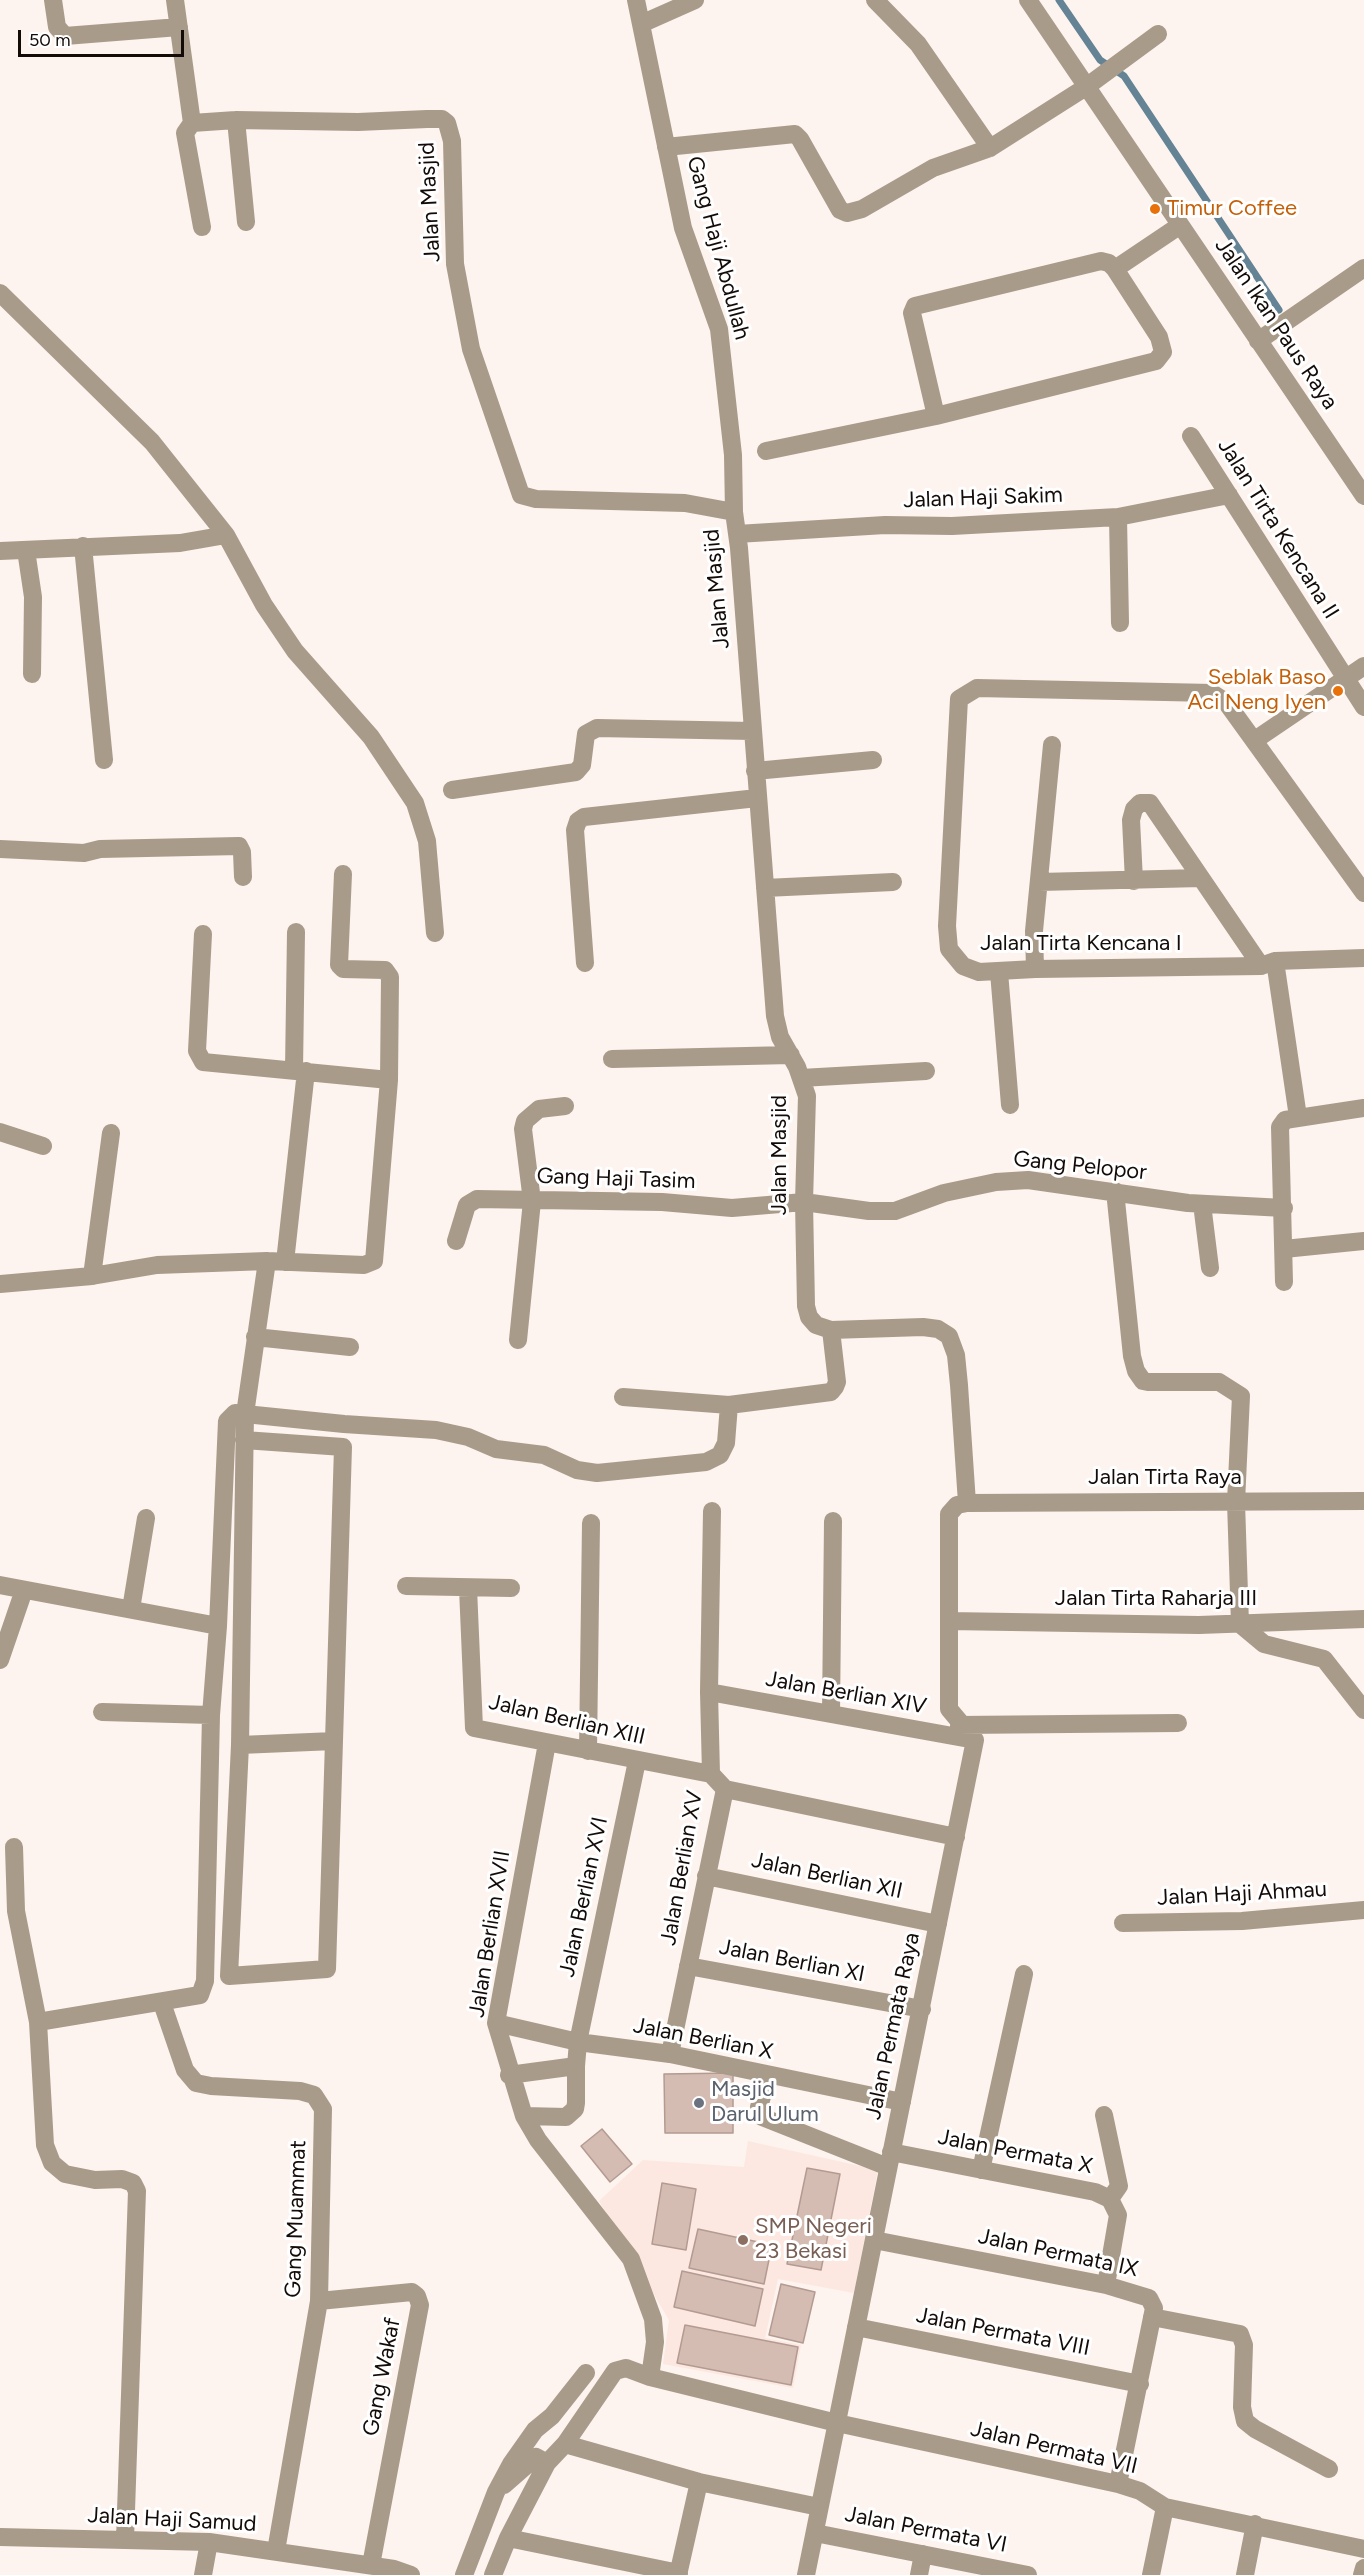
<!DOCTYPE html>
<style>
body{margin:0}
#map{position:relative;width:1364px;height:2575px;overflow:hidden;background:#fdf3ef;font-family:Figtree,sans-serif}
canvas{display:block}
.scale{position:absolute;left:18px;top:30px;width:166px;height:27px;box-sizing:border-box;border:3px solid #130b08;border-top:0;padding-left:8px;font-size:18px;line-height:21px;white-space:nowrap;color:#130b08;-webkit-text-stroke:4px #fff;paint-order:stroke}
</style>
<div id="map">
<canvas width="1364" height="2575"></canvas>
<div class="scale">50 m</div>
</div>
<script>
const g = document.querySelector('canvas').getContext('2d');
g.lineJoin = 'round';
function fillPath(path, color) { g.fillStyle = color; g.fill(path, 'evenodd'); }
const shape = rows => new Path2D(rows.map(r => 'M' + r).join(''));
function stroke(path, color, width, dash) { g.strokeStyle = color; g.lineWidth = width; g.lineCap = dash ? 'butt' : 'round'; g.setLineDash(dash || []); g.stroke(path); }
function drawText(font, color, halo, rows, align = 'center') {
  g.font = font + ' Figtree,sans-serif'; g.lineWidth = 6; g.setLineDash([]); g.textBaseline = 'middle'; g.strokeStyle = halo; g.fillStyle = color; for (const [text, x, y, turn = 0] of rows) {
    g.save(); g.translate(x, y); g.rotate((+turn || 0) * Math.PI / 180); g.textAlign = isNaN(turn) ? turn : align; if (halo) g.strokeText(text, 0, 0); g.fillText(text, 0, 0); g.restore();
  }
}
fillPath(shape([
 [748,2141,878,2170,854,2293,778,2279,765,2338,801,2345,793,2388,663,2364,669,2320,599,2201,643,2160,744,2167]
]), '#fce8e0');
stroke(shape([
 [1059,0,1100,60,1124,76,1279,310]
]), '#648395', 7);
const building = shape([
 [733,2073,733,2133,665,2133,664,2074,733,2073],
 [602,2129,632,2164,610,2182,581,2146,602,2129],
 [807,2168,840,2174,821,2270,787,2264,807,2168],
 [662,2183,696,2189,686,2250,652,2244,662,2183],
 [698,2229,772,2245,764,2284,689,2268,698,2229],
 [682,2271,763,2289,755,2326,674,2307,682,2271],
 [781,2284,815,2292,803,2343,769,2335,781,2284],
 [685,2325,798,2347,791,2385,677,2363,685,2325]
]);
fillPath(building, '#d4bcb2');
stroke(building, '#b39b92', 1.5);
stroke(shape([
 [53,0,57,27,65,36,179,27],
 [175,0,192,123,236,120,358,122,427,119,442,119,447,123,452,141,455,264,471,349,521,495,536,499,685,503,734,512,739,548,775,1016,780,1037,797,1067,807,1096,804,1202,806,1306,809,1317,816,1325,831,1330,923,1327,938,1329,949,1336,956,1355,959,1385,967,1503],
 [636,0,683,228,719,329,733,455,734,512],
 [875,0,918,44,990,148],
 [1028,0,1364,496],
 [641,24,695,0],
 [236,120,246,222],
 [192,123,185,133,202,227],
 [666,147,795,134,800,139,840,210,847,213,862,209,933,168,990,148,1086,87,1158,34],
 [1115,269,1179,226],
 [0,293,152,442,226,535],
 [1258,341,1364,268],
 [1191,436,1364,707],
 [766,451,936,416,1156,361,1163,352,1159,337,1115,269,1109,263,1101,261,915,306,912,313,936,416],
 [1118,517,1120,623],
 [737,534,885,525,952,526,1118,517,1229,495],
 [83,546,104,760],
 [26,550,33,597,32,674],
 [0,551,180,543,226,535,264,605,295,651,371,737,415,803,427,841,435,933],
 [1255,740,1364,666],
 [755,771,873,760],
 [452,790,576,772,582,765,586,734,597,728,752,731],
 [0,849,84,853,100,849,239,846,242,852,243,877],
 [1134,881,1131,820,1134,809,1140,803,1150,803,1261,966],
 [1039,882,1201,878],
 [765,888,893,882],
 [1364,893,1226,702,1212,693,977,688,959,699,947,926,949,949,963,966,979,972,1035,969,1261,966,1275,961,1364,958],
 [203,934,197,1051,203,1062,389,1080],
 [1275,961,1298,1117],
 [585,963,575,830,578,821,584,817,757,798],
 [1035,969,1034,931,1052,745],
 [999,972,1010,1105],
 [612,1059,791,1055],
 [294,1070,296,932],
 [801,1078,926,1071],
 [0,1132,43,1146],
 [1115,1191,1132,1356,1136,1371,1143,1381,1148,1382,1219,1382,1241,1396,1236,1502,1240,1624,1264,1644,1324,1659,1364,1710],
 [1202,1204,1210,1268],
 [456,1241,467,1205,477,1199,662,1202,732,1208,804,1202,869,1211,895,1211,944,1193,996,1182,1028,1180,1188,1203,1284,1208],
 [1284,1249,1364,1241],
 [285,1262,306,1071],
 [92,1276,111,1133],
 [1284,1282,1280,1127,1285,1120,1364,1108],
 [0,1284,92,1276,157,1265,267,1261,364,1265,374,1261,389,1080,390,977,385,970,343,969,339,965,343,874],
 [255,1337,350,1347],
 [518,1340,532,1201,523,1129,525,1121,539,1109,565,1106],
 [623,1397,729,1405],
 [244,1440,343,1447,327,1969,229,1976,240,1745,245,1414,267,1261],
 [0,1585,218,1626],
 [406,1586,511,1588],
 [468,1588,474,1728,711,1774],
 [131,1609,146,1518],
 [949,1621,1199,1625,1364,1619],
 [0,1660,24,1590],
 [709,1692,975,1740],
 [102,1712,211,1715],
 [831,1714,833,1521],
 [959,1725,1178,1723],
 [547,1743,496,2023,524,2116,538,2140,631,2259,653,2319,655,2342,650,2377],
 [240,1745,334,1741],
 [588,1751,591,1523],
 [725,1789,956,1837],
 [14,1847,16,1911,38,2022],
 [706,1876,938,1924],
 [1123,1923,1242,1921,1364,1910],
 [688,1966,922,2009],
 [162,2003,185,2070,196,2083,211,2086,300,2091,314,2095,323,2109,319,2301,276,2551],
 [496,2023,578,2042,670,2054,902,2102],
 [670,2054,725,1789,711,1774,709,1692,712,1511],
 [509,2075,576,2066,578,2042,637,1761],
 [768,2076,759,2107,762,2117,888,2167],
 [1104,2115,1119,2186,1110,2199],
 [524,2116,566,2117,575,2109,576,2103,576,2066],
 [891,2152,1095,2192,1110,2199,1118,2215,1106,2285],
 [981,2170,1024,1974],
 [874,2240,1106,2285,1149,2298,1154,2308,1118,2484],
 [319,2301,412,2292,417,2296,420,2305,371,2565],
 [1152,2317,1240,2334,1244,2345,1242,2407,1245,2421,1255,2429,1329,2469],
 [856,2327,1140,2384],
 [565,2444,699,2482,819,2507],
 [504,2485,536,2457,547,2463],
 [815,2533,1028,2575],
 [0,2537,209,2542,394,2569,411,2575],
 [508,2538,679,2573],
 [125,2540,137,2191,133,2183,122,2179,95,2180,65,2174,52,2163,45,2145,38,2022,200,1995,205,1981,211,1715,218,1626,227,1421,235,1413,245,1414,344,1424,436,1430,468,1437,496,1449,544,1455,577,1470,597,1473,706,1462,720,1455,726,1443,729,1405,831,1392,835,1387,837,1382,831,1330],
 [203,2575,209,2542],
 [464,2575,496,2492,511,2464,535,2430,552,2416,586,2373],
 [493,2575,508,2538,547,2463,565,2444,615,2371,626,2368,650,2377,837,2423,1118,2484,1140,2491,1165,2507,1364,2549],
 [678,2575,699,2482],
 [806,2575,975,1740,949,1709,949,1514,957,1505,967,1503,1364,1501],
 [919,2575,923,2554],
 [1151,2575,1165,2507],
 [1245,2575,1255,2524],
 [1362,2575,1364,2568]
]), '#a89b8a', 18);
for (const [x, y, r, color] of [
 [1155,209,6,"#e8710a"],
 [1338,691,6,"#e8710a"],
 [699,2103,6,"#6b7280"],
 [743,2240,6,"#8d6e63"]
]) { const dot = new Path2D(); dot.arc(x, y, r, 0, 2 * Math.PI); g.fillStyle = color; g.fill(dot); stroke(dot, '#fff', 2); }
drawText('22px', '#130b08', '#fff', [
 ["Jalan Masjid",430,202,-93],
 ["Gang Haji Abdullah",718,248,75],
 ["Jalan Ikan Paus Raya",1276,324,56],
 ["Jalan Haji Sakim",983,498,-2],
 ["Jalan Tirta Kencana II",1278,529,58],
 ["Jalan Masjid",717,589,-95],
 ["Jalan Tirta Kencana I",1081,944],
 ["Jalan Masjid",780,1155,-90],
 ["Gang Pelopor",1080,1166,6],
 ["Gang Haji Tasim",616,1179,2],
 ["Jalan Tirta Raya",1165,1478],
 ["Jalan Tirta Raharja III",1156,1599],
 ["Jalan Berlian XIV",846,1693,10],
 ["Jalan Berlian XIII",567,1720,13],
 ["Jalan Berlian XV",682,1868,-80],
 ["Jalan Berlian XII",827,1876,12],
 ["Jalan Haji Ahmau",1242,1894,-3],
 ["Jalan Berlian XVI",584,1897,-78],
 ["Jalan Berlian XVII",490,1934,-81],
 ["Jalan Berlian XI",792,1961,11],
 ["Jalan Permata Raya",893,2026,-78],
 ["Jalan Berlian X",703,2039,11],
 ["Jalan Permata X",1015,2152,11],
 ["Gang Muammat",296,2219,-88],
 ["Jalan Permata IX",1058,2253,12],
 ["Jalan Permata VIII",1003,2332,11],
 ["Gang Wakaf",382,2377,-79],
 ["Jalan Permata VII",1054,2448,13],
 ["Jalan Haji Samud",172,2520,3],
 ["Jalan Permata VI",926,2530,11]
]);
drawText('22px', '#c56008', '#fff', [
 ["Timur Coffee",1167,209],
 ["Seblak Baso",1326,678,"right"],
 ["Aci Neng Iyen",1326,703,"right"]
], 'left');
drawText('22px', '#5b616d', '#fff', [
 ["Masjid",711,2090],
 ["Darul Ulum",711,2115]
], 'left');
drawText('22px', '#785e54', '#fff', [
 ["SMP Negeri",755,2227],
 ["23 Bekasi",755,2252]
], 'left');
</script>
